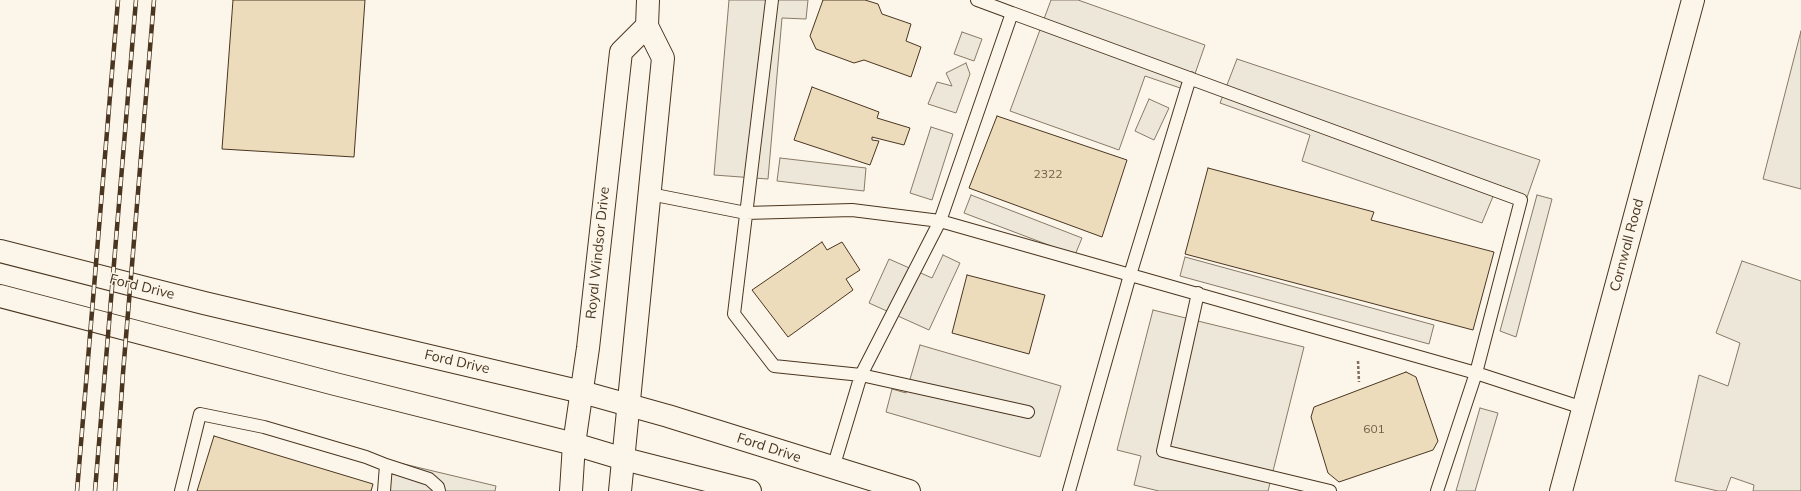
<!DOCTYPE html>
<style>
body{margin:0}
canvas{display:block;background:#fbf6e9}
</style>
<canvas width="1801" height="491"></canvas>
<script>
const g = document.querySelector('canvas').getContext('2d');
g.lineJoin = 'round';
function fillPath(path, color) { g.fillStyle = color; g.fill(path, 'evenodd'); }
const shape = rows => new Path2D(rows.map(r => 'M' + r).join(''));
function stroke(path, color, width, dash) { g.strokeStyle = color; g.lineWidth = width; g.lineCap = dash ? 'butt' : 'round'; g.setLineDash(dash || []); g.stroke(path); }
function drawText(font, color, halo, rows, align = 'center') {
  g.font = font + ' Mulish,sans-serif'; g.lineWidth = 3; g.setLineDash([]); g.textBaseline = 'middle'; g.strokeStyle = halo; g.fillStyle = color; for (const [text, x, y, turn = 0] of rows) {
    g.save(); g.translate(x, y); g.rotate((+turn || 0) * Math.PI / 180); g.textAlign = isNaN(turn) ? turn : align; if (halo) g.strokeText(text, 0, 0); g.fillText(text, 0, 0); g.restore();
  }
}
const parking = shape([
 [729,0,808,0,806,19,782,18,768,179,714,175,729,0],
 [1051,0,1078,0,1205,45,1189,91,1145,76,1119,150,1010,111,1051,0],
 [1801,31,1801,189,1763,179,1801,31],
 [962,32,982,39,974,61,954,54,962,32],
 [1237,59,1540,160,1525,203,1494,194,1482,223,1302,161,1310,135,1220,103,1237,59],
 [966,63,970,74,956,113,928,104,937,82,952,86,946,73,966,63],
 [1149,99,1169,108,1154,140,1135,131,1149,99],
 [931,127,953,134,932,200,910,193,931,127],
 [780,158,866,168,864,191,777,181,780,158],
 [971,195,1082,238,1075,255,964,213,971,195],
 [1537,195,1552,199,1516,337,1500,331,1537,195],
 [943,255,960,263,929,330,869,303,889,259,932,278,943,255],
 [1185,257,1434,325,1429,344,1180,276,1185,257],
 [1742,261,1801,281,1801,491,1753,491,1754,485,1731,477,1726,491,1718,491,1675,481,1699,375,1728,386,1740,343,1716,333,1742,261],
 [1153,310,1304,347,1268,491,1159,491,1134,485,1141,456,1117,450,1153,310],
 [920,345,1061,386,1040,457,886,412,892,389,906,393,920,345],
 [1480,408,1498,413,1475,491,1456,491,1480,408],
 [387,460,496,486,495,491,378,491,387,460]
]);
fillPath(parking, '#ede7d9');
stroke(parking, '#887966', 1);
const building = shape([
 [233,0,365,0,354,157,222,149,233,0],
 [823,0,865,0,878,4,882,14,911,24,906,41,921,47,911,77,864,60,854,63,816,49,810,36,823,0],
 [812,87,879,112,877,118,910,128,904,145,872,137,872,140,879,141,870,165,794,140,812,87],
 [997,116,1127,160,1102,237,969,188,997,116],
 [1208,168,1374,212,1371,220,1494,252,1473,330,1185,254,1208,168],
 [822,242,827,250,842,242,860,270,846,279,853,290,788,337,752,290,822,242],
 [967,275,1045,295,1029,354,952,333,967,275],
 [1406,372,1416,377,1438,441,1433,450,1339,482,1328,473,1311,417,1314,407,1406,372],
 [214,436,373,484,371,491,197,491,214,436]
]);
fillPath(building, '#ecdcbc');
stroke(building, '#4a3520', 1);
const service = shape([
 [772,0,734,314,774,366,861,375,1028,412],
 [650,194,746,213,852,210,940,221,1476,373,1521,200,1012,13],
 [1198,293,1163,451,1330,491],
 [833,468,861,375,940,221,1012,13,977,0],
 [181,491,200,414,264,427,366,457,386,465],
 [384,491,386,465,429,479,438,487,439,491],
 [1069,491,1130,275,1190,78],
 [1437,491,1476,373,1583,408]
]);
const tertiary = shape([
 [1561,491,1693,0]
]);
const secondary = shape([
 [0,251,204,303,582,392,668,416,909,491],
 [0,296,335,384,574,444,624,459,750,491]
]);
const primary = shape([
 [571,491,574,444,588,348,621,52,647,26],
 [620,491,663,58,647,26,648,0]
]);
stroke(service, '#4a3520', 14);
stroke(tertiary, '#4a3520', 24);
stroke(secondary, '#4a3520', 24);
stroke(primary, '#4a3520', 24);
stroke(shape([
 [1358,361,1359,382]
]), '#7f6f5c', 2.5, [3, 2]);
stroke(service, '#fbf6e9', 12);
stroke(tertiary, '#fbf6e9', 22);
stroke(secondary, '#fbf6e9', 22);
stroke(primary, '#fbf6e9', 22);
const rail = shape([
 [77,491,118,0],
 [95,491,136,0],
 [115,491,123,373,154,0]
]);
stroke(rail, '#4a3520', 4.5);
stroke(rail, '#fbf6e9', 3, [9]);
drawText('12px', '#725f47', null, [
 ["2322",1048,174],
 ["601",1374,429]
]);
drawText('14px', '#4a3520', '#fbf6e9', [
 ["Cornwall Road",1627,245,-75],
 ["Royal Windsor Drive",598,253,-84],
 ["Ford Drive",142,287,14],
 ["Ford Drive",457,362,13],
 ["Ford Drive",769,448,18]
]);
</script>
